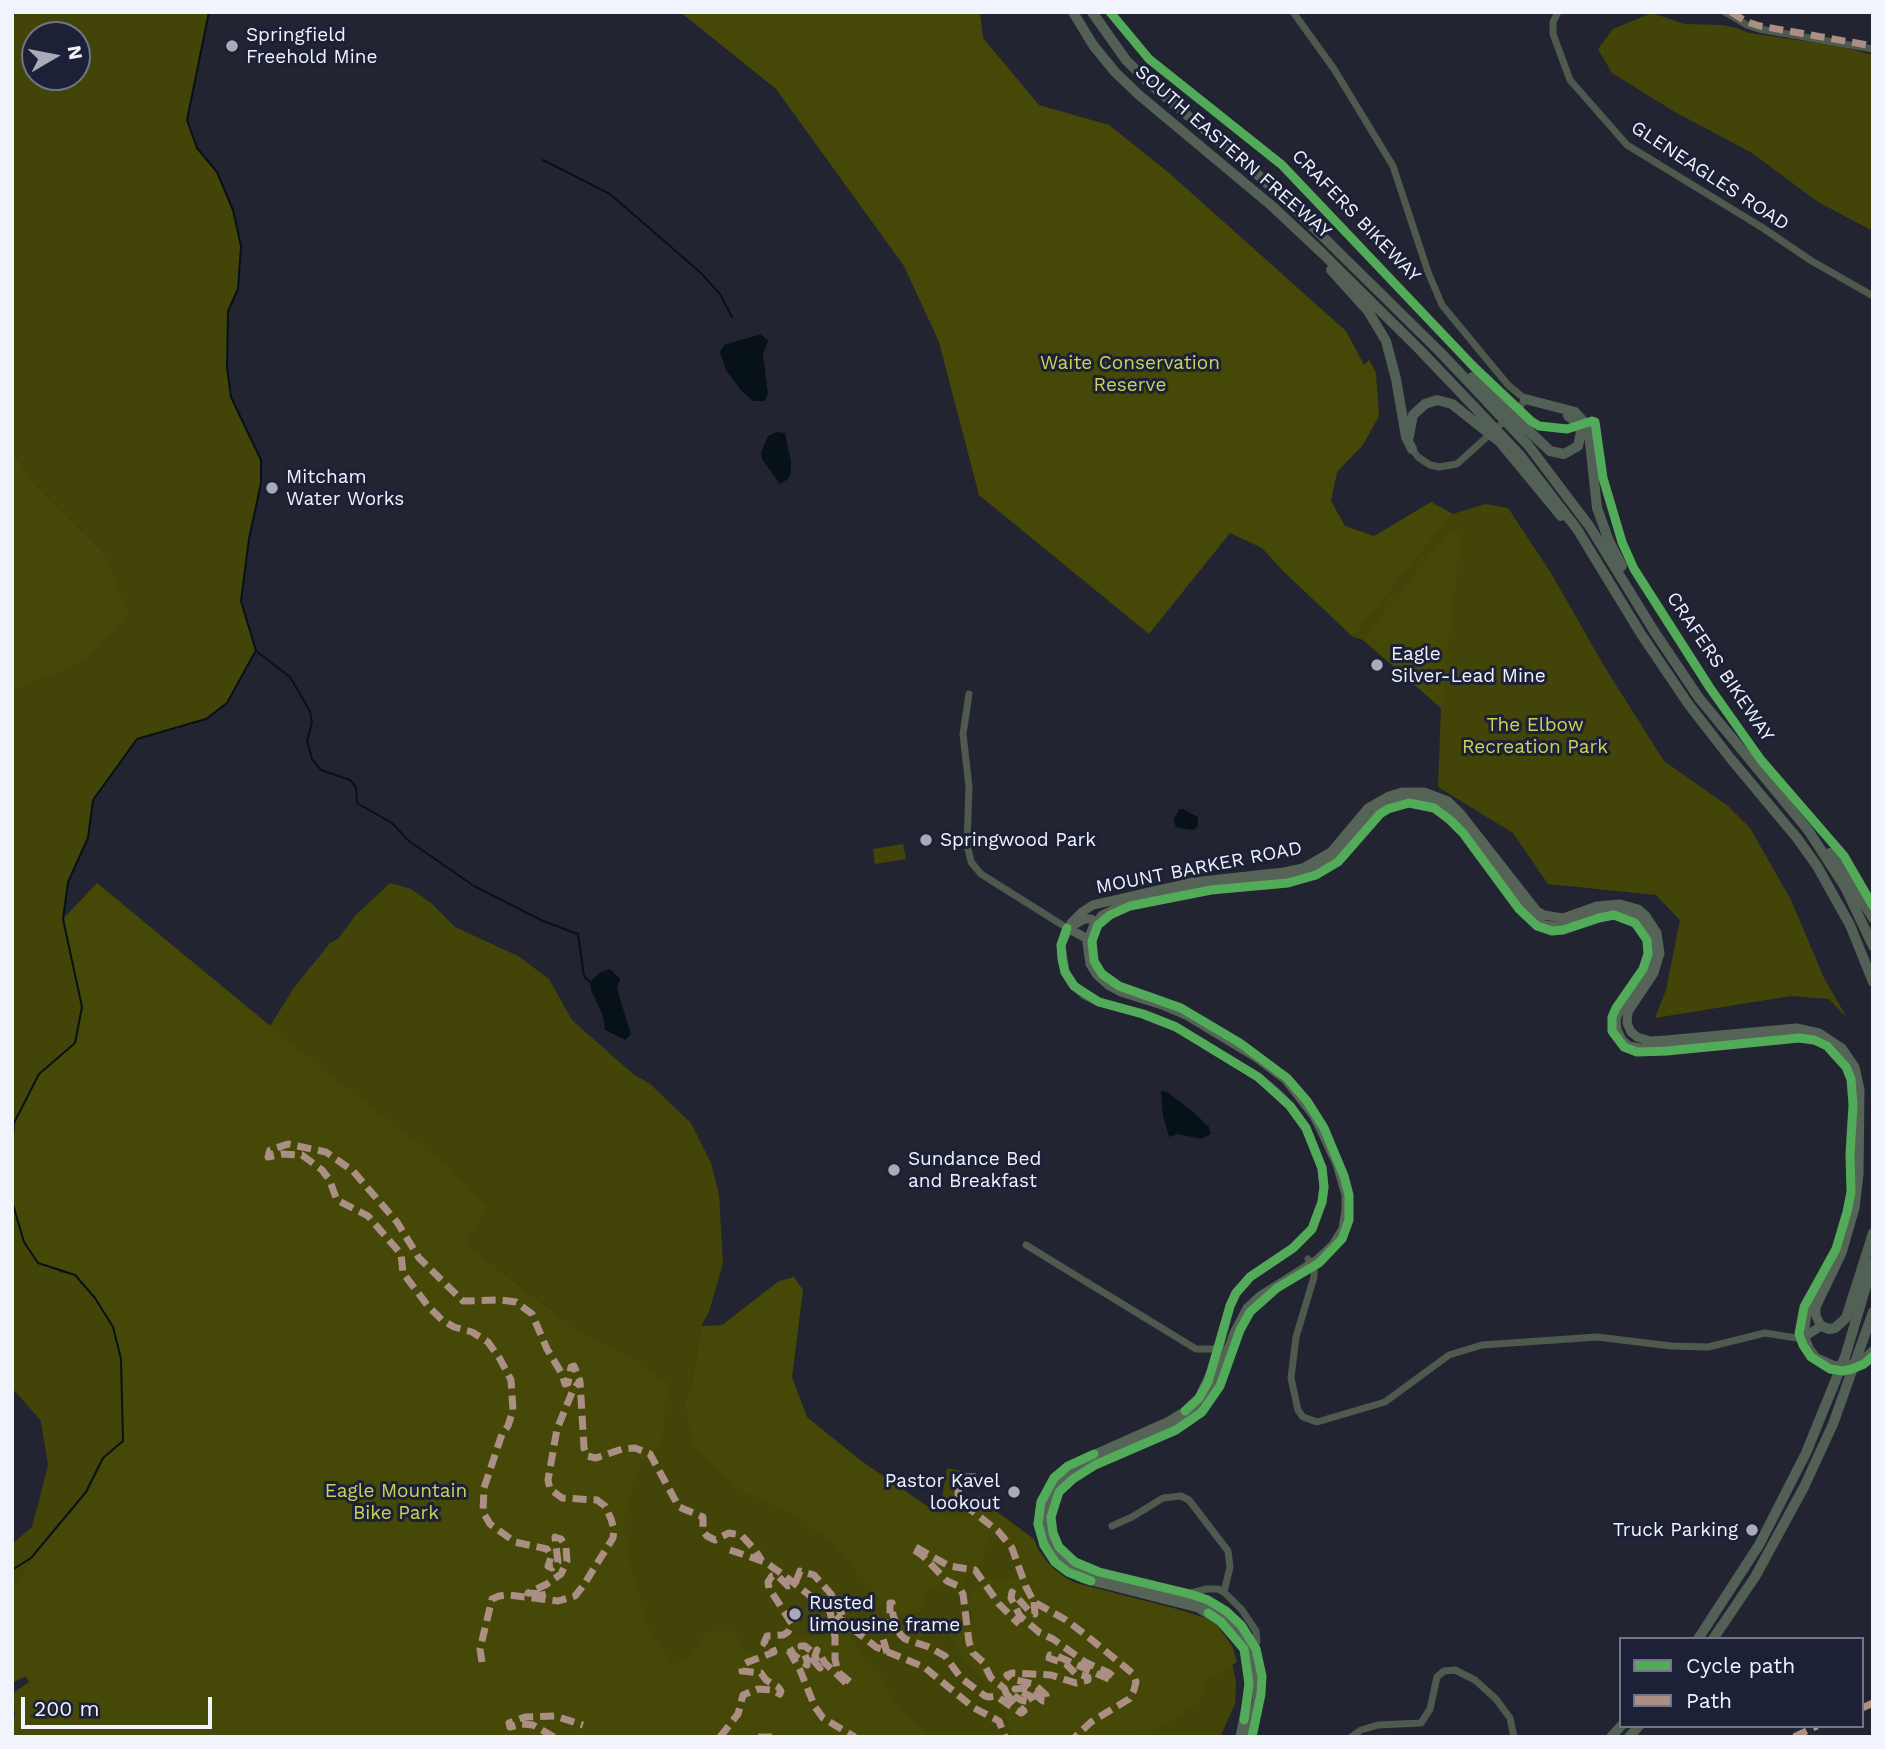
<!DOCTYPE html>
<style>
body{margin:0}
#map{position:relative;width:1885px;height:1749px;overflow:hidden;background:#222531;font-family:"Work Sans",sans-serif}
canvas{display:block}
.frame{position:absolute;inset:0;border:14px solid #f1f3fd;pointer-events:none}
.legend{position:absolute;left:1619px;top:1637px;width:245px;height:91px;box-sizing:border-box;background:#1c2137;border:2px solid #717586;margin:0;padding:9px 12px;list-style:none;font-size:21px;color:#f1f3fd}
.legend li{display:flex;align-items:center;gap:14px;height:35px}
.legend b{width:35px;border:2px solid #717586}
.north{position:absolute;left:21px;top:21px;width:70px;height:70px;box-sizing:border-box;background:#1c2137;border:2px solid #717586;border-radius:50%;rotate:80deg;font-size:19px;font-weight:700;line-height:28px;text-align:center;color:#f1f3fd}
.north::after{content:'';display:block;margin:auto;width:24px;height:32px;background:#a9abb6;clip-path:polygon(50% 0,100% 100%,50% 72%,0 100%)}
.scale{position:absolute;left:21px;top:1697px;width:191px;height:32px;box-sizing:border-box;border:4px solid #f1f3fd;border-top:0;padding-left:9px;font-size:21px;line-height:24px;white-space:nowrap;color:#f1f3fd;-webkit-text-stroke:5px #1c2137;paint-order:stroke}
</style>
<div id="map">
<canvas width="1885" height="1749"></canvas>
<div class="frame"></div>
<ul class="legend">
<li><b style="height:9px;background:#51ab58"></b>Cycle path</li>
<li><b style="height:9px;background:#ac8f84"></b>Path</li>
</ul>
<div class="north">N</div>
<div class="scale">200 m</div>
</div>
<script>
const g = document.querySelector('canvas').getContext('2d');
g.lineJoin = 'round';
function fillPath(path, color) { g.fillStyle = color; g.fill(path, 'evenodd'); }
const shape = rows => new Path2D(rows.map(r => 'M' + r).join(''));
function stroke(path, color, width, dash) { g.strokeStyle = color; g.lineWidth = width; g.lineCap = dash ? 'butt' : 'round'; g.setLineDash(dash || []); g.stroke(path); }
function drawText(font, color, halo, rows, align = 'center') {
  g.font = font + ' "Work Sans",sans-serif'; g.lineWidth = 6; g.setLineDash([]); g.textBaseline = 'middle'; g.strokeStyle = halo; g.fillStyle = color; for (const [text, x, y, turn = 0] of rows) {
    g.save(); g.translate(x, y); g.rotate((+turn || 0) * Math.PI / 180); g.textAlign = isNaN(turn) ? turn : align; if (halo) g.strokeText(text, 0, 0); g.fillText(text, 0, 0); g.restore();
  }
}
fillPath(shape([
 [12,12,209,12,187,120,197,148,217,172,233,210,241,246,238,289,228,311,227,367,231,398,261,460,261,483,249,539,241,601,256,651,227,703,206,719,137,739,93,800,88,838,68,882,63,919,82,1007,75,1043,39,1074,12,1158,12,692,82,663,104,552,36,485,12,451],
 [35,35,77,35,77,77,35,77],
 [1652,13,1685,24,1722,25,1737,28,1749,33,1838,46,1873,55,1873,231,1818,202,1752,153,1675,112,1612,73,1598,49,1613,29],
 [1485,504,1508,508,1551,573,1604,666,1664,761,1728,806,1750,828,1791,900,1824,978,1847,1018,1829,999,1791,996,1655,1018,1666,990,1680,920,1656,895,1548,884,1513,833,1438,787,1441,708,1364,640,1353,637,1453,514],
 [903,844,906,859,875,864,873,849],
 [390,883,411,889,431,903,455,927,518,956,549,979,572,1020,634,1075,649,1083,691,1123,711,1163,719,1195,723,1263,709,1312,701,1326,691,1388,685,1403,931,1561,947,1468,966,1472,960,1496,1064,1582,1229,1649,1236,1681,1235,1704,1220,1737,1142,1737,1127,1724,1124,1737,261,1737,323,1070,270,1026,293,989,330,943,338,939,355,916],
 [489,1209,465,1243,576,1329,633,1359,663,1418,453,1243],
 [12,1201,24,1242,60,1272,75,1275,95,1298,113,1327,121,1359,123,1441,103,1458,86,1492,31,1558,17,1582,12,1585,12,1544,32,1527,48,1466,41,1421,12,1388]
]), '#424507');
fillPath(shape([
 [683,12,980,12,983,38,1039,105,1109,125,1169,173,1346,331,1364,365,1369,360,1376,373,1379,416,1363,445,1337,472,1331,501,1345,526,1374,536,1431,502,1453,514,1353,637,1283,571,1262,548,1230,533,1149,634,979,495,939,342,904,266,776,89,684,15],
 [12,451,36,485,104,552,128,614,82,663,12,692],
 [1452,528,1461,535,1441,708,1363,640],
 [97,883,331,1076,449,1167,489,1209,465,1243,576,1329,633,1359,667,1383,662,1444,640,1464,630,1494,624,1525,632,1573,649,1630,672,1665,691,1654,707,1632,732,1630,743,1649,773,1660,785,1637,811,1637,843,1631,851,1635,859,1654,882,1679,896,1704,928,1737,12,1736,12,1720,15,1716,13,1693,29,1682,26,1676,12,1683,12,1585,17,1582,31,1558,86,1492,103,1458,123,1441,121,1359,113,1327,95,1298,76,1275,38,1263,24,1242,12,1201,14,1123,39,1074,75,1043,82,1007,63,919],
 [794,1277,803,1290,792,1377,807,1417,860,1460,936,1512,960,1516,971,1510,979,1495,988,1505,1034,1539,1038,1549,1049,1564,1064,1577,1076,1583,1177,1609,1206,1618,1218,1626,1232,1646,1237,1662,1207,1680,1198,1703,1172,1721,1136,1737,1011,1737,1005,1713,986,1682,962,1658,954,1637,976,1617,965,1605,973,1590,991,1579,1019,1577,1018,1560,1012,1548,998,1531,987,1541,982,1559,962,1584,940,1585,926,1591,920,1611,905,1616,877,1596,833,1542,791,1513,742,1492,693,1446,685,1403,691,1388,701,1326,722,1325,779,1281]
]), '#454807');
fillPath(shape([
 [761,334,768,341,763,354,768,393,765,401,753,401,740,389,726,370,720,352,724,345],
 [777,432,785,433,791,461,791,473,788,479,780,484,762,459,761,452,768,436],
 [1179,809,1183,809,1198,817,1198,826,1194,830,1178,828,1175,825,1174,819],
 [610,969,620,979,617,989,631,1034,625,1040,605,1030,603,1016,591,990,590,982,601,972],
 [1161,1091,1167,1092,1192,1111,1209,1127,1211,1134,1201,1139,1178,1134,1169,1137,1163,1116]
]), '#071118');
stroke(shape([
 [209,12,187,120,197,148,217,172,233,210,241,246,238,289,228,311,227,367,231,397,261,460,261,483,249,539,241,601,256,651,290,677,310,711,312,723,307,741,312,759,321,770,350,780,356,787,357,803,392,823,409,841,474,886,543,921,578,934,584,976,590,982],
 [543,160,610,194,701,273,720,294,732,317],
 [12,1149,14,1123,39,1074,75,1043,82,1007,63,919,68,882,88,838,93,800,137,739,206,719,227,703,255,652],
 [12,1201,24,1242,38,1263,75,1275,95,1298,113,1327,121,1359,123,1441,103,1458,86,1492,31,1558,12,1570]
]), '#071118', 2);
stroke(shape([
 [1293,12,1334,69,1393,166,1428,272,1442,305,1508,385,1525,399,1520,407,1457,464,1439,467,1430,465,1418,457,1412,449],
 [1558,12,1553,22,1553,34,1570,80,1627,145,1763,228,1810,260,1873,296],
 [1725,12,1747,25,1759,29,1873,49],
 [969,694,963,734,969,787,967,844,971,862,981,874,1067,928],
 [1026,1245,1196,1349,1224,1349],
 [1308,1259,1314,1269,1314,1277,1296,1337,1291,1378,1298,1410,1303,1417,1317,1422,1385,1402,1449,1355,1482,1345,1597,1337,1671,1346,1708,1347,1765,1333,1796,1338,1804,1337],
 [1112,1526,1132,1517,1163,1498,1181,1496,1189,1500,1228,1551,1230,1567,1224,1592],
 [1184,1595,1206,1589,1218,1589,1224,1592,1242,1610,1256,1631,1257,1642,1247,1647],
 [1351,1737,1361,1730,1378,1725,1421,1723,1430,1709,1437,1677,1444,1671,1455,1670,1475,1680,1496,1699,1510,1718,1514,1737]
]), '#4e5a4e', 7);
stroke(shape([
 [1072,926,1084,919,1091,919,1095,922],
 [1067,928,1088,939],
 [1240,1737,1248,1697,1249,1672,1244,1649,1233,1634,1221,1622,1198,1608,1084,1579,1068,1572,1055,1562,1044,1545,1038,1524,1041,1502,1054,1478,1068,1466,1169,1421,1185,1411,1199,1398,1214,1366,1230,1306,1236,1293,1250,1277,1293,1248,1312,1229,1322,1202,1324,1187,1322,1168,1306,1128,1290,1106,1277,1093,1258,1077,1176,1027,1143,1014,1099,1002,1085,995,1074,986,1065,972,1061,945,1071,923,1082,912,1093,905,1193,882,1284,872,1303,868,1331,852,1368,808,1389,796,1402,792,1424,792,1448,801,1461,814,1537,911,1544,915,1563,918,1597,906,1620,904,1638,909,1646,916,1657,933,1660,953,1654,973,1628,1012,1627,1023,1631,1032,1637,1037,1650,1041,1666,1040,1796,1028,1819,1033,1842,1048,1855,1067,1860,1090,1859,1174,1855,1208,1842,1253,1816,1307,1816,1316,1821,1326,1804,1337,1807,1313,1838,1254,1853,1201,1857,1091,1852,1069,1846,1059,1824,1040,1796,1031,1666,1047,1640,1048,1629,1046,1622,1040,1617,1030,1616,1019,1624,1002,1645,974,1651,962,1652,946,1649,933,1643,925,1634,916,1611,911,1595,914,1562,927,1544,925,1537,921,1517,900,1464,827,1452,814,1437,803,1421,798,1404,798,1382,808,1363,826,1336,858,1305,875,1288,879,1195,889,1128,903,1102,915,1093,927,1087,943,1090,964,1097,975,1108,985,1121,992,1165,1006,1186,1015,1257,1058,1286,1080,1314,1116,1321,1130,1337,1164,1346,1195,1346,1210,1343,1229,1333,1245,1317,1260,1260,1296,1247,1308,1234,1333,1216,1385,1201,1408,1174,1427,1081,1468,1061,1483,1048,1505,1047,1524,1051,1542,1062,1557,1071,1564,1098,1575,1199,1600,1215,1608,1232,1621,1250,1646,1258,1670,1257,1700,1248,1737]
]), '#566457', 9);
stroke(shape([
 [1073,12,1093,45,1115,72,1139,95,1272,206,1322,253,1420,350,1520,455,1577,529,1641,634,1689,705,1731,759,1797,838,1817,866,1850,925,1873,982],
 [1092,12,1126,60,1150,84,1256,173,1306,220,1441,353,1528,445,1590,527,1654,631,1699,698,1808,830,1845,887,1873,946],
 [1331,270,1368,311,1386,341,1396,379,1406,437,1412,449],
 [1472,377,1550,451,1564,454,1578,446,1581,432,1576,421,1568,416],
 [1525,399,1575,412,1585,423,1589,433,1597,508,1609,541,1622,566],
 [1409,436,1413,415,1425,404,1437,400,1452,404,1500,442,1561,516],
 [1830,853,1838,863,1873,918],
 [1821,1326,1829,1329,1835,1328,1846,1318,1873,1233],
 [1804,1337,1809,1349,1816,1358,1834,1366,1852,1365,1865,1359,1873,1351],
 [1698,1639,1759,1545,1806,1453,1845,1357,1873,1263],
 [1713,1639,1755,1577,1804,1487,1833,1424,1873,1312],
 [1611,1737,1621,1726],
 [1629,1737,1639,1726]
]), '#536056', 10);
stroke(shape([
 [1731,12,1747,22,1760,26,1873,46],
 [976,1477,967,1477,959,1482,958,1494,971,1510,998,1531,1012,1548,1026,1587,1034,1602,1066,1620,1087,1636,1125,1667,1133,1674,1136,1682,1134,1690,1129,1699,1091,1722,1075,1737],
 [730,1550,765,1562,781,1573,876,1647,924,1667,974,1708,999,1721,1005,1737],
 [532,1597,546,1594,528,1593,547,1584,561,1574,567,1561,566,1547,561,1539,555,1537,558,1562,552,1568,548,1566,551,1557,547,1549,515,1542,490,1524,483,1512,484,1488,502,1434,508,1426,513,1410,511,1380,500,1359,488,1342,472,1332,454,1327,442,1320,428,1306,403,1273,401,1254,368,1216,337,1200,329,1179,322,1170,302,1155,282,1154,268,1157,270,1150,288,1144,326,1152,353,1171,397,1222,419,1258,463,1301,500,1300,516,1302,532,1314,547,1349,562,1374,565,1384,568,1383,571,1367,574,1366,580,1381],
 [830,1611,835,1637,835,1659,838,1672,850,1682,848,1685,825,1663,817,1650,815,1656,820,1668,813,1660,811,1651,805,1646,801,1646,807,1660,807,1665,794,1655,789,1647,787,1647,800,1670,815,1707,823,1718,855,1737],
 [887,1653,882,1635,890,1616,890,1603,892,1603,893,1615,900,1634,905,1639,929,1647,945,1656,961,1678,985,1696,989,1697,996,1696,1021,1713,1024,1711,1007,1695,1008,1692,1021,1700,1030,1702,1033,1701,1030,1696,1015,1689,1027,1688,1043,1701,1047,1701,1046,1695,1034,1684,1011,1679,1007,1675,1012,1673,1051,1675,1076,1683,1088,1680,1088,1677,1075,1673,1066,1664,1049,1658,1050,1655,1057,1656,1111,1680,1113,1676,1109,1673,1085,1662,1053,1639,1040,1633,1020,1616,1011,1598,1012,1592,1031,1613,1035,1614,1034,1602],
 [482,1662,480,1649,492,1599,499,1596,509,1595,558,1601,575,1596,583,1586,613,1538,614,1529,611,1519,605,1506,597,1500,562,1498,550,1489,548,1480,557,1429,573,1390,580,1381,584,1448,587,1456,596,1458,622,1449,635,1448,650,1454,679,1507,703,1517,703,1531,707,1536,715,1540,729,1533,741,1535,755,1550,762,1561],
 [1007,1695,1004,1688,991,1678,983,1662,973,1653,969,1642,963,1594,958,1586,947,1581,923,1556,913,1549,914,1546,949,1566,975,1570,999,1604,1019,1624],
 [1862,1708,1873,1703],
 [554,1737,533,1725,521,1724,510,1727,509,1723,525,1717,555,1716,583,1725],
 [720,1737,738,1714,743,1695,758,1689,772,1690,780,1694,781,1691,778,1687,766,1680,761,1673,742,1671,743,1665,748,1662,774,1652,772,1647,764,1643,767,1636,783,1635,788,1632,792,1624,769,1588,768,1582,772,1576,778,1576,788,1586,795,1584,800,1571,814,1575,831,1594,847,1624],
 [758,1737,778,1737],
 [1794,1737,1817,1726]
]), '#ac8f84', 7, [14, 7]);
stroke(shape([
 [1110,12,1149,59,1282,165,1473,366,1531,421,1539,426,1567,429,1592,421,1595,422,1603,478,1622,542,1634,569,1710,688,1761,760,1844,856,1873,906],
 [1067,928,1061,945,1062,959,1065,972,1074,986,1099,1002,1143,1014,1176,1027,1258,1077,1290,1106,1306,1128,1322,1168,1324,1187,1322,1202,1312,1229,1293,1248,1250,1277,1236,1293,1230,1306,1208,1382,1199,1398,1185,1411],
 [1091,1581,1068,1572,1055,1562,1044,1545,1038,1524,1041,1502,1054,1478,1068,1466,1094,1454],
 [1208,1613,1221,1622,1244,1649,1249,1684,1244,1720],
 [1252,1737,1261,1694,1262,1676,1256,1649,1241,1625,1226,1611,1208,1600,1190,1594,1099,1572,1075,1562,1059,1547,1053,1533,1051,1517,1059,1492,1073,1479,1095,1465,1176,1430,1202,1412,1220,1386,1240,1330,1250,1312,1277,1288,1319,1263,1342,1239,1349,1220,1349,1195,1344,1176,1324,1128,1307,1101,1287,1078,1240,1043,1181,1008,1119,986,1102,974,1094,961,1092,941,1098,925,1110,915,1130,906,1211,890,1288,883,1316,875,1338,862,1380,814,1388,809,1409,803,1434,808,1450,820,1463,833,1519,909,1537,926,1552,931,1563,930,1599,918,1614,915,1635,923,1647,940,1648,954,1643,969,1616,1008,1612,1017,1612,1031,1624,1047,1637,1052,1667,1051,1799,1038,1814,1040,1827,1046,1846,1067,1851,1079,1853,1105,1850,1154,1851,1192,1847,1212,1836,1249,1804,1307,1799,1334,1803,1345,1811,1357,1830,1369,1843,1371,1852,1369,1864,1364,1873,1356]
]), '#51ab58', 9);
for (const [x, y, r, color] of [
 [232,46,7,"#a9abb6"],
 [272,488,7,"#a9abb6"],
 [1377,665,7,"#a9abb6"],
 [926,840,7,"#a9abb6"],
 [894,1170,7,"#a9abb6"],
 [1014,1492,7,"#a9abb6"],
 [1752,1530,7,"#a9abb6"],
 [795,1614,7,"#a9abb6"]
]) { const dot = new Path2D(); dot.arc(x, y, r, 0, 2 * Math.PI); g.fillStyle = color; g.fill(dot); stroke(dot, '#1c2137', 2.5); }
drawText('19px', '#f1f3fd', '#1c2137', [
 ["Springfield",246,35],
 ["Freehold Mine",246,57],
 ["Mitcham",286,477],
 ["Water Works",286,499],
 ["Eagle",1391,654],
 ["Silver-Lead Mine",1391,676],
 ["Springwood Park",940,840],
 ["Sundance Bed",908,1159],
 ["and Breakfast",908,1181],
 ["Pastor Kavel",1000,1481,"right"],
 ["lookout",1000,1503,"right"],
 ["Truck Parking",1738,1530,"right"],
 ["Rusted",809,1603],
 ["limousine frame",809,1625]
], 'left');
drawText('19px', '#f1f3fd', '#1c2137', [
 ["SOUTH EASTERN FREEWAY",1233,152,41],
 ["GLENEAGLES ROAD",1710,176,33],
 ["CRAFERS BIKEWAY",1356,216,46],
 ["CRAFERS BIKEWAY",1720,667,56],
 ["MOUNT BARKER ROAD",1199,868,-11]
]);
drawText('19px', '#cbd35b', '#1c2137', [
 ["Waite Conservation",1130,363],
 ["Reserve",1130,385],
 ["The Elbow",1535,725],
 ["Recreation Park",1535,747],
 ["Eagle Mountain",396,1491],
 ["Bike Park",396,1513]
]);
</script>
